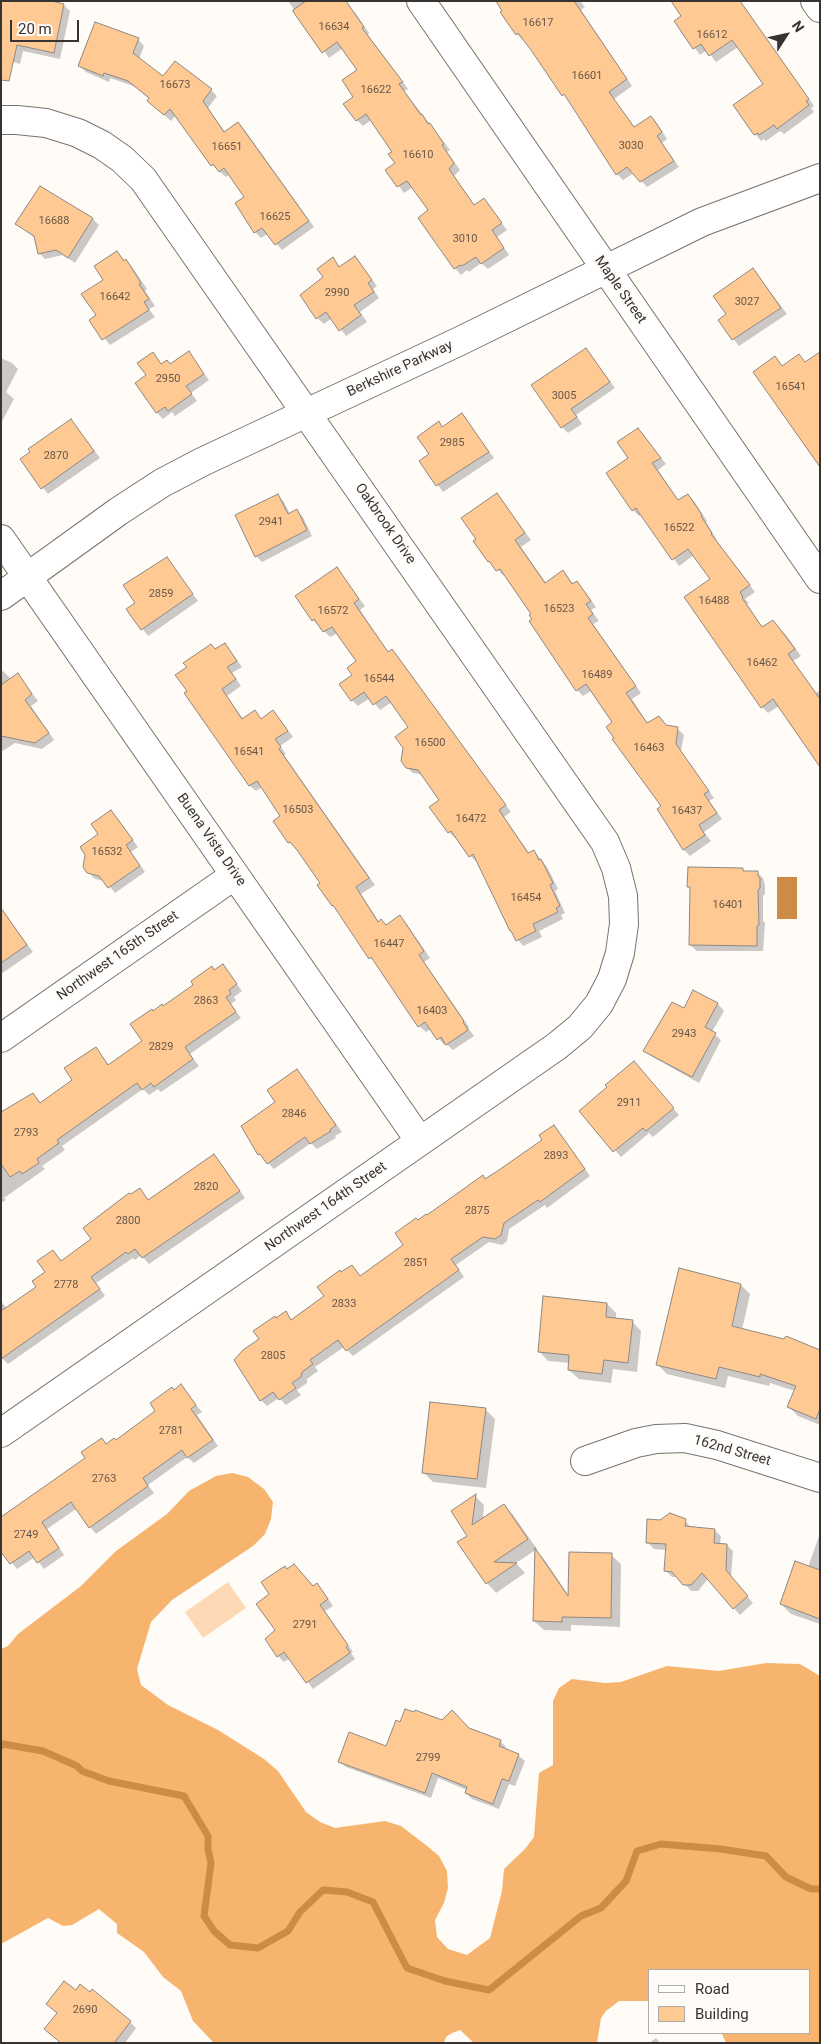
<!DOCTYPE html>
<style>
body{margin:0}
#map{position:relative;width:821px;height:2044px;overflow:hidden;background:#fffbf7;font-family:Roboto,sans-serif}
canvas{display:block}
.frame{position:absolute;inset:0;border:2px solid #363331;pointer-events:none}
.legend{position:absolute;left:648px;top:1969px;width:162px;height:65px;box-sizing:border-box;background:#fffbf7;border:1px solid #afaba8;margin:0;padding:6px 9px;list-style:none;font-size:15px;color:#363331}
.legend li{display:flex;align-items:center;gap:10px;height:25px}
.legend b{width:25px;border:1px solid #afaba8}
.north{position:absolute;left:761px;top:10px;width:50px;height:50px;-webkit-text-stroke:4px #fffbf7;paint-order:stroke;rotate:55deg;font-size:14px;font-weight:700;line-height:20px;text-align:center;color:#363331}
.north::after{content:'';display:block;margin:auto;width:18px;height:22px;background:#363331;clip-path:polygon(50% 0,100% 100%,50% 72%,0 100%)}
.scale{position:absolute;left:10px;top:20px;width:69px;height:22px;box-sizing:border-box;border:2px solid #363331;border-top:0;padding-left:6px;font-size:15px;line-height:18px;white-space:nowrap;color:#363331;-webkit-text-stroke:4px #fffbf7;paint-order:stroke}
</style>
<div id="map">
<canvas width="821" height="2044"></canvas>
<div class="frame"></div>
<ul class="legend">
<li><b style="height:6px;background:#fff"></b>Road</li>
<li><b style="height:14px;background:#ffc993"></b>Building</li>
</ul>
<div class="north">N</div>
<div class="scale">20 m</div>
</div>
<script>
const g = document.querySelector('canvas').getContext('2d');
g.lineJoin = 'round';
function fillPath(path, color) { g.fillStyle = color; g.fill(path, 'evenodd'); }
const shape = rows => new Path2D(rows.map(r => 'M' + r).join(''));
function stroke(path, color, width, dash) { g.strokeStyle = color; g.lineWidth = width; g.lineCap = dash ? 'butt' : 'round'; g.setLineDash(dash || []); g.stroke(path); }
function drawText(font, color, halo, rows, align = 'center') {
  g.font = font + ' Roboto,sans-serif'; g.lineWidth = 4.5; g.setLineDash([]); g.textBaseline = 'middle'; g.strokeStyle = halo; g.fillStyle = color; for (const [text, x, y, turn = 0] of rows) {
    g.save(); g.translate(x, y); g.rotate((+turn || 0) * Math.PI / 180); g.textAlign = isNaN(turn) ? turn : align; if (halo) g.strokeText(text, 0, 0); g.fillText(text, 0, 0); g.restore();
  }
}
fillPath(shape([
 [228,1582,246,1608,203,1638,185,1612]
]), '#fed9b6');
fillPath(shape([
 [232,1473,248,1477,264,1489,273,1502,271,1519,265,1534,253,1546,172,1600,151,1622,137,1669,141,1685,168,1705,218,1730,264,1759,278,1771,306,1812,320,1822,335,1828,385,1821,401,1826,427,1846,439,1856,447,1871,448,1888,444,1903,435,1920,437,1937,448,1949,467,1955,490,1938,502,1891,504,1869,525,1849,534,1837,539,1773,553,1765,553,1701,559,1688,572,1679,605,1683,621,1682,667,1666,719,1671,766,1663,800,1664,820,1676,820,2043,726,2043,722,2034,723,2033,810,2033,810,1970,650,1970,650,2001,619,2001,606,2011,601,2018,597,2043,474,2043,460,2030,452,2033,446,2037,444,2043,214,2043,193,2021,181,1991,163,1977,144,1952,117,1933,117,1924,99,1909,72,1925,63,1926,48,1918,1,1944,1,1649,8,1646,18,1634,81,1586,116,1551,167,1514,189,1491,216,1476]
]), '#f6b46e');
fillPath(shape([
 [777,877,797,877,797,919,777,919]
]), '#cc8c46');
fillPath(shape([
 [46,1,64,5,70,11,60,59,23,51,20,64,1,58],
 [288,1,343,1,356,14,369,33,368,35,408,89,404,91,450,150,447,152,460,170,454,176,475,206,484,200,507,230,497,237,509,255,488,269,481,263,469,272,467,270,461,275,455,268,430,211,413,187,404,193,387,170,396,163,394,152,371,120,363,126,357,120,355,97,359,70,343,48,329,58],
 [498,1,580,1,585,7,581,10,632,86,614,99,635,128,651,117,657,123,667,139,662,143,679,167,647,187,634,173,623,180,617,174,569,101,524,39,523,40,517,34],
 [740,1,814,106,811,108,814,112,784,134,780,131,766,141,764,139,761,141,755,134,735,105,764,84,738,47,716,62,707,50,700,55,675,21],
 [138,39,144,46,139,59,164,78,211,90,217,96,208,108,225,132,238,123,244,129,314,227,282,250,268,234,261,238,255,232,237,204,246,197,230,174,226,177,212,165,176,115,171,121,155,107,148,101,150,99,136,87,110,78,109,82,86,72,79,65],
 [93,219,99,225,75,263,63,255,45,259,39,253,35,238,17,224],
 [116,252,132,267,147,289,145,291,155,306,149,309,155,317,110,345,91,321,98,316,105,280],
 [355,257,377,286,373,289,379,298,360,312,367,322,346,336,332,318,324,324,317,318,324,277,332,259,340,268],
 [753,269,787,314,739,346,719,321,728,315],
 [586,349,615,388,576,415,582,424,568,433,562,427],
 [189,353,209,380,191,393,197,401,175,416,172,412,163,419,157,413,147,375,153,354,162,365,171,365],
 [1,358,12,363,18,369,6,392,14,399,1,423],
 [462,415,494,458,443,492,420,461,431,454,438,423,443,428],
 [71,420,100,458,48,494,21,460],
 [638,429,666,464,658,470,679,501,687,495,694,501,707,521,706,522,717,540,716,540,755,592,745,599,749,603,747,604,763,628,780,629,786,635,801,656,793,661,816,693,820,690,820,765,779,706,768,713,762,707,711,580,694,555,679,566,642,514,639,516,633,510,629,459],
 [497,494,531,540,521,547,546,583,563,572,574,585,577,583,583,589,596,607,591,610,599,621,593,624,641,693,632,699,648,724,659,717,667,727,678,729,684,735,681,751,714,798,709,801,722,819,704,832,711,841,690,856,684,850,658,809,663,806,614,723,591,691,583,696,577,690,534,619,533,614,505,575,504,576,489,561,475,541,478,539],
 [278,496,284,502,290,514,297,511,303,517,312,536,262,562,256,556],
 [167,559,198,601,148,636,128,609,137,603],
 [336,569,365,606,360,610,389,653,392,651,398,657,511,812,504,817,529,853,534,851,547,867,558,889,555,891,565,913,561,915,563,919,539,931,542,937,523,946,511,931,477,862,470,856,457,837,455,838,449,832,441,800,424,775,413,773,406,767,410,728,392,702,380,710,370,698,358,706,352,700,354,675,358,662,338,633,330,637,313,620],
 [225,644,242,667,232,673,241,686,227,696,243,719,254,711,262,720,273,712,279,718,293,737,280,746,286,754,284,755,375,885,361,894,379,922,387,926,400,917,406,923,430,958,424,962,469,1027,468,1028,474,1036,453,1050,446,1044,444,1045,431,1029,426,1032,419,1026,377,963,370,958,319,885,322,883,296,847,289,842,282,817,262,787,256,791,249,785,185,693,216,650],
 [3,671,11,679,18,675,38,701,31,706,54,740,42,749,15,743,3,751,1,749,1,672],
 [117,818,138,847,131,852,145,872,115,893,105,881,95,879,88,872,99,835],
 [742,869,745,872,757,872,763,878,765,885,765,894,763,896,763,921,765,923,763,951,697,951,690,945,691,889,689,886],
 [1,909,33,952,1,974],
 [223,966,242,991,234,997,236,1000,231,1004,241,1018,190,1054,199,1066,161,1092,158,1089,149,1095,143,1089,62,1146,65,1150,42,1166,45,1169,4,1198,6,1200,1,1203,1,1121,4,1112,33,1094,41,1103,74,1080,96,1049,109,1065,144,1041,153,1012,164,1007,195,985,212,968,215,971],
 [694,991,718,1004,724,1011,712,1032,721,1040,699,1083,651,1056,644,1050,684,1010],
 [640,1069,679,1115,653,1137,649,1133,621,1157,581,1112,609,1087],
 [297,1071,342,1132,335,1136,336,1138,317,1149,311,1143,274,1169,259,1154],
 [554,1126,590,1176,547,1208,545,1205,509,1229,507,1241,502,1245,489,1242,456,1265,464,1277,353,1356,344,1347,315,1367,318,1371,307,1379,307,1383,297,1390,301,1395,286,1405,279,1398,267,1406,261,1400,260,1340,277,1319,285,1313,292,1320,326,1297,342,1273,352,1266,361,1277,405,1245,418,1221,486,1180,543,1140],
 [220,1162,245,1198,149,1264,141,1255,135,1260,133,1258,96,1283,105,1296,8,1364,2,1358,1,1301,7,1309,38,1287,62,1262,90,1242,105,1214,104,1212,129,1194,131,1196,140,1190,149,1201],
 [741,1285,750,1294,742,1330,820,1351,820,1425,798,1416,789,1407,795,1391,770,1383,769,1386,728,1376,725,1388,667,1374,658,1365],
 [607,1304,616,1313,616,1319,632,1321,641,1331,637,1372,613,1369,611,1383,579,1379,569,1370,570,1363,548,1361,539,1351],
 [181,1386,202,1412,197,1415,218,1446,194,1463,187,1457,148,1485,154,1493,96,1534,76,1509,47,1529,64,1555,44,1569,35,1557,17,1569,3,1552,1,1553,1,1518,107,1445,116,1441,157,1411,174,1391],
 [485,1409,495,1419,486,1488,433,1482,423,1472],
 [475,1496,484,1505,483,1520,504,1505,513,1515,537,1549,516,1563,525,1573,496,1593,487,1583,469,1536],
 [685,1520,691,1528,714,1530,721,1536,720,1544,727,1545,733,1551,731,1578,753,1603,740,1615,708,1579,698,1591,691,1591,679,1577,672,1577,666,1571,667,1550,654,1549,648,1543],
 [819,1536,820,1536,820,1624,791,1614,781,1604,808,1567],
 [536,1551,544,1559,569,1596,611,1555,621,1564,620,1627,571,1625,571,1631,544,1630,534,1621],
 [288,1570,313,1587,317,1585,323,1591,333,1606,325,1611,353,1652,351,1653,355,1659,313,1689,290,1658,284,1662,278,1656,271,1594],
 [469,1729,500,1741,506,1747,505,1750,518,1755,525,1761,515,1786,509,1784,499,1809,472,1799,466,1793,467,1790,438,1778,431,1798,346,1767,339,1761,387,1748],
 [76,1992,130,2022,136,2028,125,2043,63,2043,57,2013,47,2004],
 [656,2038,660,2043,649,2043]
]), '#0003');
stroke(shape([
 [1,1746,3,1744,43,1751,77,1766,82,1771,109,1781,184,1796,208,1836,208,1849,211,1863,204,1916,214,1931,230,1945,258,1948,288,1931,300,1912,323,1890,347,1892,373,1902,407,1968,445,1981,489,1990,581,1916,601,1908,626,1881,637,1851,661,1844,721,1849,766,1856,786,1877,811,1889,820,1889]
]), '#cc8c46', 7);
const building = shape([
 [1,1,52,1,64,4,54,53,17,45,9,81,1,80,1,1],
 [306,1,346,1,364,27,362,28,403,82,399,84,421,115,422,114,428,124,430,123,444,144,442,145,454,163,449,169,474,205,484,198,502,223,492,230,504,248,481,264,476,257,462,266,460,265,454,269,418,218,428,210,407,181,397,187,385,170,395,163,388,154,392,152,366,114,356,121,343,104,353,97,342,80,357,70,337,42,322,53,294,13,293,10,306,1],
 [496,1,574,1,627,79,609,92,634,127,651,116,662,132,657,136,674,161,640,182,627,167,616,175,564,94,562,96,531,50,518,33,516,35,500,12,502,11,496,1],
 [671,1,740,1,809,99,806,101,809,105,777,129,774,125,759,135,758,133,754,135,733,105,763,84,732,40,709,56,701,44,693,49,674,21,681,16,671,1],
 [95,22,139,38,133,53,163,76,175,61,212,89,203,101,224,132,238,122,309,221,275,245,262,228,254,233,235,203,244,197,224,168,219,172,213,164,211,166,170,109,164,115,147,101,149,98,128,81,104,73,103,76,78,66,95,22],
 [40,186,93,218,68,258,56,250,38,254,34,236,15,224,40,186],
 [117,251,124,261,126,259,141,283,139,284,149,299,144,302,149,310,102,340,89,320,96,315,81,294,103,280,94,266,117,251],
 [355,256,372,280,368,283,374,292,354,305,361,315,339,331,326,312,316,319,300,295,323,277,317,269,333,257,339,267,355,256],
 [753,268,781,308,732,340,718,320,726,314,713,296,753,268],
 [586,348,610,382,571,409,577,417,561,428,531,385,586,348],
 [189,351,204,374,186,386,192,394,168,411,165,407,156,413,135,383,146,375,137,363,153,352,161,364,167,360,170,364,189,351],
 [820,352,820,467,753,372,775,356,782,366,799,354,805,362,820,352],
 [462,413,489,452,436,486,419,461,429,454,417,437,439,421,442,427,462,413],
 [71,419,94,451,41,489,20,459,30,452,28,449,71,419],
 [638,428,661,458,652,463,678,500,688,494,702,515,701,516,712,533,711,534,750,585,740,592,743,597,742,598,762,627,773,620,795,649,788,654,820,699,820,767,773,699,761,708,684,597,710,579,688,549,672,560,637,510,636,508,632,511,606,473,628,458,617,442,638,428],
 [497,493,525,533,515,540,545,583,563,570,572,584,577,581,591,601,586,604,593,614,588,618,636,686,626,693,647,723,659,716,666,725,678,727,676,744,709,791,704,794,717,813,699,825,705,835,683,850,657,809,661,806,612,739,614,738,606,727,612,722,586,684,576,691,529,621,532,619,529,615,531,614,500,569,496,571,489,561,488,562,473,541,476,539,461,518,497,493],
 [278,494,288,514,297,509,307,530,255,557,235,515,278,494],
 [167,557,193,594,141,630,126,609,135,603,123,585,167,557],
 [337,567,359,599,354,603,388,652,392,649,506,805,499,810,528,853,534,850,539,860,541,859,553,883,550,885,560,906,556,908,558,912,533,924,536,931,516,941,511,931,510,931,473,854,469,857,451,831,448,833,429,807,439,800,418,770,406,768,401,761,403,748,395,737,408,727,386,696,373,705,364,692,351,701,339,684,352,675,347,668,356,661,332,627,323,632,314,619,312,621,295,596,337,567],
 [225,643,237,661,227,667,236,679,222,689,242,719,255,710,261,719,273,710,288,731,275,739,281,747,279,749,369,878,356,887,378,922,381,919,386,925,400,915,424,951,419,955,464,1021,463,1022,468,1030,446,1045,441,1037,437,1040,425,1022,418,1027,371,957,369,959,333,905,332,906,317,885,320,883,297,850,290,842,288,843,273,821,280,816,257,781,249,786,184,693,187,691,175,675,187,667,183,663,211,644,215,649,225,643],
 [18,673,32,694,25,700,49,733,35,743,1,736,1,685,18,673],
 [111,810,133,840,126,845,140,866,108,888,99,876,87,873,83,867,85,855,80,847,98,834,91,824,111,810],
 [688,867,743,868,743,871,758,871,758,876,760,878,760,888,758,890,759,925,757,926,757,946,689,945,690,887,687,887,688,867],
 [1,908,27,945,1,963,1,908],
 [223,964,237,984,229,990,231,994,226,997,236,1012,185,1047,193,1059,154,1087,151,1083,142,1090,137,1083,57,1140,59,1143,37,1159,39,1163,22,1174,20,1171,10,1177,1,1164,1,1112,33,1093,40,1103,72,1080,64,1068,96,1047,108,1065,142,1041,130,1024,152,1009,153,1011,162,1004,163,1006,193,985,191,981,212,966,214,970,223,964],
 [693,990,718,1003,705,1027,716,1033,692,1077,643,1051,672,1002,684,1008,693,990],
 [634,1061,674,1108,646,1131,643,1128,613,1152,579,1111,607,1087,605,1085,634,1061],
 [297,1069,336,1125,330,1130,331,1131,310,1144,305,1137,267,1164,260,1154,258,1155,241,1126,275,1102,267,1090,297,1069],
 [554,1125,585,1169,540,1202,538,1200,504,1223,501,1235,495,1239,483,1237,451,1259,459,1270,346,1351,338,1340,310,1360,313,1364,302,1372,301,1377,292,1383,296,1388,279,1400,273,1392,260,1401,234,1360,243,1350,259,1339,253,1331,275,1316,276,1318,286,1311,291,1320,324,1296,317,1287,340,1270,341,1272,352,1265,360,1276,403,1245,395,1233,416,1218,418,1220,426,1214,427,1215,483,1175,485,1179,496,1172,542,1140,539,1135,554,1125],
 [214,1154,240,1191,142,1258,135,1249,128,1254,126,1252,91,1277,100,1289,1,1359,1,1311,36,1287,32,1281,45,1272,37,1261,53,1250,61,1261,91,1239,83,1228,129,1193,131,1194,140,1188,148,1200,214,1154],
 [679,1268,741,1284,732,1326,784,1339,786,1336,820,1350,820,1409,816,1419,787,1407,796,1386,760,1374,760,1377,719,1367,716,1379,656,1365,679,1268],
 [543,1296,607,1303,606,1317,633,1320,628,1363,604,1360,602,1374,568,1370,569,1355,538,1352,543,1296],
 [181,1384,196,1405,191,1409,213,1440,187,1458,182,1450,143,1478,148,1486,89,1528,71,1502,42,1522,59,1548,37,1563,29,1551,10,1564,1,1552,1,1517,85,1458,81,1452,102,1438,106,1444,114,1438,116,1440,155,1411,150,1403,172,1387,174,1390,181,1384],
 [430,1402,486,1408,477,1479,422,1473,430,1402],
 [476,1494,472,1525,504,1504,528,1539,494,1562,517,1563,486,1584,457,1542,467,1536,451,1511,476,1494],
 [670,1513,686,1519,685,1526,715,1529,714,1543,727,1544,726,1570,748,1596,733,1609,702,1573,691,1585,683,1585,672,1572,664,1571,666,1544,646,1543,647,1519,660,1520,670,1513],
 [535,1548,568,1596,569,1552,612,1553,611,1618,562,1617,562,1622,533,1621,535,1548],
 [795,1561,820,1570,820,1619,780,1604,795,1561],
 [294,1564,313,1586,317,1583,328,1599,320,1605,348,1645,346,1647,350,1653,306,1683,284,1652,277,1657,265,1639,275,1630,256,1604,269,1594,261,1582,285,1566,287,1569,294,1564],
 [405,1709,414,1712,415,1710,442,1720,452,1710,469,1728,501,1740,499,1746,519,1754,509,1781,502,1779,493,1804,465,1793,467,1787,432,1773,425,1793,338,1762,349,1732,386,1746,396,1720,400,1722,405,1709],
 [64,1981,76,1990,80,1984,90,1992,92,1989,131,2021,114,2043,61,2043,44,2029,57,2013,46,2004,64,1981]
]);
fillPath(building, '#ffc993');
stroke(building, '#8e8882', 1);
const street = shape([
 [421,1,820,579],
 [815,1,820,8],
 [1,120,17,120,46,123,78,133,102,145,122,159,143,179,605,842,616,868,623,896,624,924,620,953,612,979,599,1004,580,1027,557,1046,1,1433],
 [1,539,420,1141],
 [1,596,119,511,162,483,202,462,460,341,702,222,820,178],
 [1,1038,235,875],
 [585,1461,636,1443,656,1439,685,1438,717,1445,820,1478]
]);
stroke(street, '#79736e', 30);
stroke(street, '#fff', 28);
drawText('11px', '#68584a', null, [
 ["16617",538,23],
 ["16634",334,27],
 ["16612",712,35],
 ["16601",587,76],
 ["16673",175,85],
 ["16622",376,90],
 ["3030",631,146],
 ["16651",227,147],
 ["16610",418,155],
 ["16625",275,217],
 ["16688",54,221],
 ["3010",465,239],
 ["2990",337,293],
 ["16642",115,297],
 ["3027",747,302],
 ["2950",168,379],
 ["16541",791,387],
 ["3005",564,396],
 ["2985",452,443],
 ["2870",56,456],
 ["2941",271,522],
 ["16522",679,528],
 ["2859",161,594],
 ["16488",714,601],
 ["16523",559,609],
 ["16572",333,611],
 ["16462",762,663],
 ["16489",597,675],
 ["16544",379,679],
 ["16500",430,743],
 ["16463",649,748],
 ["16541",249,752],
 ["16503",298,810],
 ["16437",687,811],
 ["16472",471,819],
 ["16532",107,852],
 ["16454",526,898],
 ["16401",728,905],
 ["16447",389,944],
 ["2863",206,1001],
 ["16403",432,1011],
 ["2943",684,1034],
 ["2829",161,1047],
 ["2911",629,1103],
 ["2846",294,1114],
 ["2793",26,1133],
 ["2893",556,1156],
 ["2820",206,1187],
 ["2875",477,1211],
 ["2800",128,1221],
 ["2851",416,1263],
 ["2778",66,1285],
 ["2833",344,1304],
 ["2805",273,1356],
 ["2781",171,1431],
 ["2763",104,1479],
 ["2749",26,1535],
 ["2791",305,1625],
 ["2799",428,1758],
 ["2690",85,2010]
]);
drawText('14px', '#363331', '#fffbf7', [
 ["Maple Street",620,290,55],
 ["Berkshire Parkway",400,369,-25],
 ["Oakbrook Drive",385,524,55],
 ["Buena Vista Drive",211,840,55],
 ["Northwest 165th Street",118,956,-35],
 ["Northwest 164th Street",326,1207,-35],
 ["162nd Street",732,1451,16]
]);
</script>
